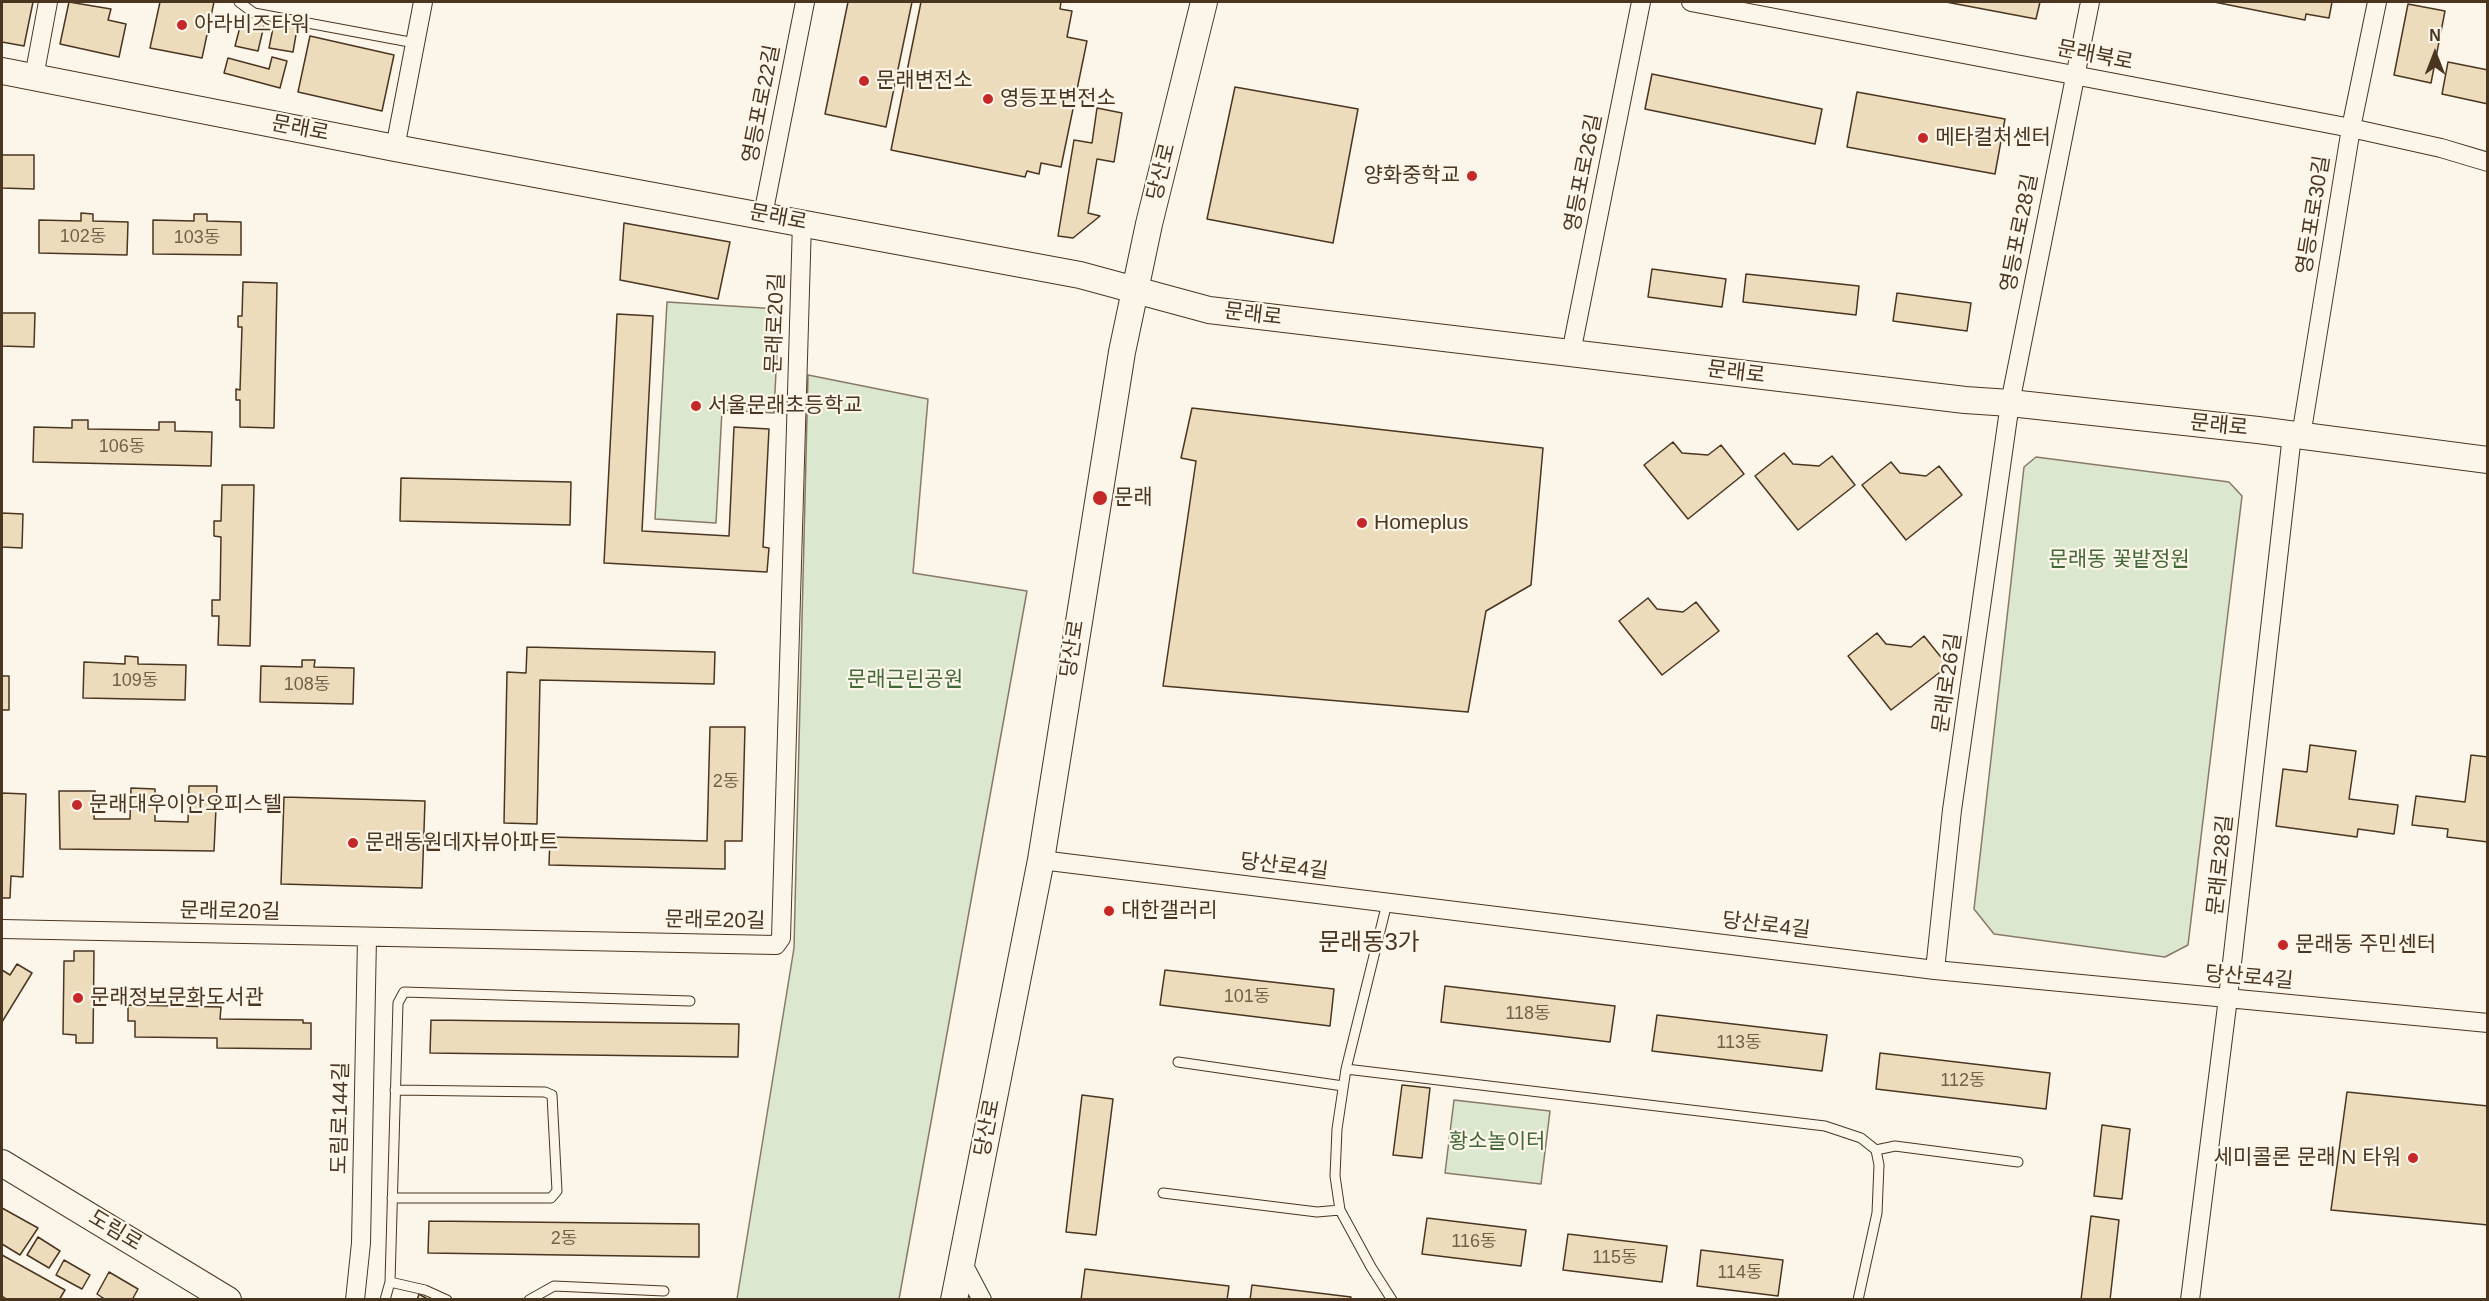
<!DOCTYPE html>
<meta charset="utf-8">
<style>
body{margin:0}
#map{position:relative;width:2489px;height:1301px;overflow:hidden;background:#fbf6e9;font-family:Arial,sans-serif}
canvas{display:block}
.frame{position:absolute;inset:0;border:3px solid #4a3520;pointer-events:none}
.north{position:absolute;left:2405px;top:24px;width:60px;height:60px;-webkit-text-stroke:4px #fbf6e9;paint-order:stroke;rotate:0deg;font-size:16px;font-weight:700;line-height:24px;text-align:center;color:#4a3520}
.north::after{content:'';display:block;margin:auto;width:21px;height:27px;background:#4a3520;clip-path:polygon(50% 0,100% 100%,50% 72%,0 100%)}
</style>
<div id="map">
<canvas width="2489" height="1301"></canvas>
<div class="frame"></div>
<div class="north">N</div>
</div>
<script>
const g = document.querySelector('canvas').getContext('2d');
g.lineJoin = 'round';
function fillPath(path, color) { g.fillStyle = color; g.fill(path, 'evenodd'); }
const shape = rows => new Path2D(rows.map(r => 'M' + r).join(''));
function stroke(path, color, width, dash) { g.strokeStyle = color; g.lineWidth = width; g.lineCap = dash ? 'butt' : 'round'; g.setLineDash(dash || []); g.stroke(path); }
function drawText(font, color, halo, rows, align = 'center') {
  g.font = font + ' Arial,"Noto Sans KR",sans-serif'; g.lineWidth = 4.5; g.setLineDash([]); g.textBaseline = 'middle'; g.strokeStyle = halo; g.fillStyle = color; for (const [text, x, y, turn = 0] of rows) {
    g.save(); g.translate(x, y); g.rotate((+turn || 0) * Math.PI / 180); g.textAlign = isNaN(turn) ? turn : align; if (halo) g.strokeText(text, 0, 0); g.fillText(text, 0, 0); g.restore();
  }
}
const green = shape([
 [667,302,779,309,774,413,722,410,716,523,655,519,667,302],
 [808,375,928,399,913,573,1027,591,899,1299,737,1299,794,948,808,375],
 [2036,457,2229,482,2242,496,2188,945,2165,957,1994,934,1974,909,2024,467,2036,457],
 [1454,1100,1550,1111,1541,1184,1445,1173,1454,1100]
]);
fillPath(green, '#dce7d0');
stroke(green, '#887966', 1.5);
const building = shape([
 [2,2,33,2,24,46,2,42,2,2],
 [69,2,111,9,108,20,126,24,119,57,60,44,69,2],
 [160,2,214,2,202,58,150,48,160,2],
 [848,2,912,2,886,127,825,114,848,2],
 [921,2,1061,2,1060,9,1072,11,1067,37,1087,41,1061,167,1041,163,1039,174,1027,171,1025,177,891,150,921,2],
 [1946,2,2040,2,2036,19,1946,2],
 [2214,2,2332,2,2329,18,2306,14,2305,20,2214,2],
 [2408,4,2445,11,2431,83,2394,75,2408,4],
 [261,16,266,17,258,51,235,46,240,27,258,30,261,16],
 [275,18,298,23,293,52,269,48,275,18],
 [310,36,394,55,382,111,298,92,310,36],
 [272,57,287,61,280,88,224,73,228,58,269,69,272,57],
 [2448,62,2488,70,2488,104,2442,94,2448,62],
 [1652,74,1822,109,1815,144,1645,109,1652,74],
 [1235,87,1358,109,1333,243,1207,219,1235,87],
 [1857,92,2005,119,1995,174,1847,147,1857,92],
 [1097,108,1122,113,1114,162,1097,159,1088,213,1100,216,1073,238,1058,236,1074,140,1092,143,1097,108],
 [2,155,34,155,34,189,2,188,2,155],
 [81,213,93,214,93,221,128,222,127,255,39,253,39,220,81,221,81,213],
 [194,214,207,214,207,221,241,222,241,255,153,254,153,220,194,221,194,214],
 [624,223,730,242,718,299,620,280,624,223],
 [1652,269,1726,279,1722,307,1648,297,1652,269],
 [1746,274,1859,286,1856,315,1743,302,1746,274],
 [243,282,277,283,274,428,240,427,240,400,236,400,236,389,240,390,242,327,238,327,238,316,242,316,243,282],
 [1897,293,1971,303,1967,331,1893,321,1897,293],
 [2,313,35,313,34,347,2,346,2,313],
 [617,314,653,316,642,531,729,536,734,427,769,429,763,547,769,548,767,572,604,563,617,314],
 [1192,408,1543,448,1531,585,1486,611,1468,712,1163,686,1196,461,1181,458,1192,408],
 [72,420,88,420,88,429,159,430,159,422,175,422,175,431,212,432,211,466,33,462,34,427,72,428,72,420],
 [1673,442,1682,453,1708,455,1721,445,1744,474,1688,519,1644,465,1673,442],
 [1784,453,1793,464,1819,466,1832,456,1855,485,1798,530,1755,476,1784,453],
 [1891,462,1900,473,1926,476,1939,466,1962,495,1906,540,1862,485,1891,462],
 [401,478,571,482,570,525,400,521,401,478],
 [222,485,254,485,250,646,218,645,219,616,212,616,212,600,220,600,221,537,214,536,214,521,221,521,222,485],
 [2,513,23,514,22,548,2,547,2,513],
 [1648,598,1657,609,1683,612,1696,602,1719,631,1662,675,1619,621,1648,598],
 [1877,633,1886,644,1911,647,1924,636,1948,666,1891,710,1848,656,1877,633],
 [527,647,715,652,714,684,540,680,537,824,504,823,507,672,526,673,527,647],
 [125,656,138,657,138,664,186,665,185,700,83,698,84,662,125,664,125,656],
 [302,660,315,660,314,667,354,668,353,704,260,702,261,666,302,667,302,660],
 [2,676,9,676,9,710,2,710,2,676],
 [710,727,745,727,742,841,725,841,725,869,549,865,550,837,707,841,710,727],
 [2310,745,2356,751,2349,799,2398,805,2394,834,2358,829,2357,837,2276,826,2283,769,2307,772,2310,745],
 [2471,755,2488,757,2488,842,2447,837,2448,829,2412,825,2416,796,2465,802,2471,755],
 [189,786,217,786,214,851,60,849,59,791,95,791,94,819,130,819,131,788,155,789,155,821,188,822,189,786],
 [2,793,26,794,23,877,11,876,10,898,2,898,2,793],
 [284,797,425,801,422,888,281,884,284,797],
 [74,951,94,951,93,1043,76,1043,76,1035,63,1034,64,961,74,961,74,951],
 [17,964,32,973,2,1022,2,970,10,975,17,964],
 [1165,970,1334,989,1330,1026,1160,1005,1165,970],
 [1445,986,1615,1006,1610,1042,1441,1022,1445,986],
 [128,1005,221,1007,220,1019,303,1020,303,1023,311,1023,311,1049,217,1048,217,1038,135,1037,135,1021,128,1021,128,1005],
 [1657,1015,1827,1035,1822,1071,1652,1051,1657,1015],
 [431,1020,739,1024,738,1057,430,1053,431,1020],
 [1880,1053,2050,1073,2046,1109,1876,1089,1880,1053],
 [1402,1085,1430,1088,1422,1158,1393,1155,1402,1085],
 [2347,1092,2488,1106,2488,1225,2331,1210,2347,1092],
 [1082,1095,1113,1099,1096,1235,1066,1232,1082,1095],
 [2102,1125,2130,1129,2122,1199,2094,1196,2102,1125],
 [2,1208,38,1228,20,1255,2,1244,2,1208],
 [2091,1216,2119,1220,2110,1300,2081,1300,2091,1216],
 [1427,1218,1526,1230,1521,1266,1422,1254,1427,1218],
 [429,1221,699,1224,699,1257,428,1253,429,1221],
 [1568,1234,1667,1246,1662,1282,1563,1270,1568,1234],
 [38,1237,60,1251,49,1268,27,1255,38,1237],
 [1701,1250,1783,1260,1778,1296,1697,1286,1701,1250],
 [2,1255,65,1290,59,1300,8,1300,2,1296,2,1255],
 [64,1260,90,1275,82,1289,56,1275,64,1260],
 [1085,1269,1229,1286,1227,1300,1081,1300,1085,1269],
 [109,1272,138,1289,132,1300,106,1300,97,1294,109,1272],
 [1252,1285,1351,1297,1350,1300,1250,1300,1252,1285],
 [419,1294,429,1300,417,1300,419,1294]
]);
fillPath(building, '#ecdcbc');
stroke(building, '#4a3520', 1.5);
const lane = shape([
 [239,2,254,13,415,43],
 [1387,903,1346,1069,1337,1129,1335,1176,1340,1210,1371,1267,1392,1300],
 [1178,1062,1343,1086],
 [1346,1069,1825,1126,1861,1138,1876,1150,1879,1165,1877,1213,1858,1300],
 [1876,1150,1895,1146,2018,1162],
 [1163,1193,1317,1212,1340,1210],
 [392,1198,551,1198,557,1191,552,1095,545,1092,395,1090],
 [390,1282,425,1290,447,1300],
 [385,1300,390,1282,398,1003,404,992,690,1001],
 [529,1300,554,1286,664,1291]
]);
const street = shape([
 [1691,2,2351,128,2441,148,2488,162],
 [34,77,48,2],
 [395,148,423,2],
 [763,215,805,2],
 [1571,353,1641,2],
 [2301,436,2351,128,2377,2],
 [1041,860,1935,970,2488,1023],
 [2,929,776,945,781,938,802,222],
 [1935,970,1952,810,2010,403,2090,2],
 [962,1262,982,1300],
 [355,1300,361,1243,367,938],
 [2190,1300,2228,998,2292,435]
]);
const secondary = shape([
 [2,71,395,148,1080,275,1209,310,1965,400,2010,403,2258,430,2488,460],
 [2,1163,228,1300],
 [954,1300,1041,860,1122,352,1149,224,1204,2]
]);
stroke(lane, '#4a3520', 11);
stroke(street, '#4a3520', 20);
stroke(secondary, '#4a3520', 28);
stroke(lane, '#fbf6e9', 9);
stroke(street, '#fbf6e9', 18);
stroke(secondary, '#fbf6e9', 26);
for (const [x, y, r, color] of [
 [182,25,6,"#c62828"],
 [864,81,6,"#c62828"],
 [988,99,6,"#c62828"],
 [1923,138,6,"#c62828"],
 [1472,176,6,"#c62828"],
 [696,406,6,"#c62828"],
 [1100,498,8,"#c62828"],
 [1362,523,6,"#c62828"],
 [77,805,6,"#c62828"],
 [353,843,6,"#c62828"],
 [1109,911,6,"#c62828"],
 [2283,945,6,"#c62828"],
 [78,998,6,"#c62828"],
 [2413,1158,6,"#c62828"]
]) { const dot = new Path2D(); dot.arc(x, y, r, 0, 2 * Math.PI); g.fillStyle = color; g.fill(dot); stroke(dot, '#fbf6e9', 2); }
drawText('18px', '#725f47', null, [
 ["102동",83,237],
 ["103동",197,238],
 ["106동",122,447],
 ["109동",135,681],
 ["108동",307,685],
 ["2동",726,782],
 ["101동",1247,997],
 ["118동",1528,1014],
 ["113동",1739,1043],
 ["112동",1963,1081],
 ["2동",564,1239],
 ["116동",1474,1242],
 ["115동",1615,1258],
 ["114동",1740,1273]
]);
drawText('21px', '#4a3520', '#fbf6e9', [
 ["아라비즈타워",194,25],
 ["문래변전소",876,81],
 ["영등포변전소",1000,99],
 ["메타컬처센터",1935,138],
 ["양화중학교",1460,176,"right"],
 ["서울문래초등학교",708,406],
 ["문래",1114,498],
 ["Homeplus",1374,523],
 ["문래대우이안오피스텔",89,805],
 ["문래동원데자뷰아파트",365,843],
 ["대한갤러리",1121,911],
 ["문래동 주민센터",2295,945],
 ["문래정보문화도서관",90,998],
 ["세미콜론 문래 N 타워",2401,1158,"right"]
], 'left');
drawText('21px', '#4a3520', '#fbf6e9', [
 ["문래북로",2095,56,11],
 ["영등포로22길",762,104,-79],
 ["문래로",300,129,11],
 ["당산로",1162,172,-76],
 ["영등포로26길",1584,173,-79],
 ["영등포로30길",2314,215,-81],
 ["문래로",778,218,11],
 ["영등포로28길",2020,233,-79],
 ["문래로",1253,315,7],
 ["문래로20길",776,323,-88],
 ["문래로",1736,373,7],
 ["문래로",2219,426,6],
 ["당산로",1073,649,-81],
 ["문래로26길",1948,683,-82],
 ["문래로28길",2221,865,-84],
 ["당산로4길",1284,867,7],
 ["문래로20길",230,912,1],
 ["문래로20길",715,921,1],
 ["당산로4길",1766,926,7],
 ["당산로4길",2249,978,5],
 ["도림로144길",341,1118,-89],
 ["당산로",988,1128,-79],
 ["도림로",115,1231,31]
]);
drawText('21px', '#436837', '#fbf6e9', [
 ["문래동 꽃밭정원",2119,560],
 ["문래근린공원",905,680],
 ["황소놀이터",1497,1142]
]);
drawText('24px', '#4a3520', '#fbf6e9', [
 ["문래동3가",1369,943]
]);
</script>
